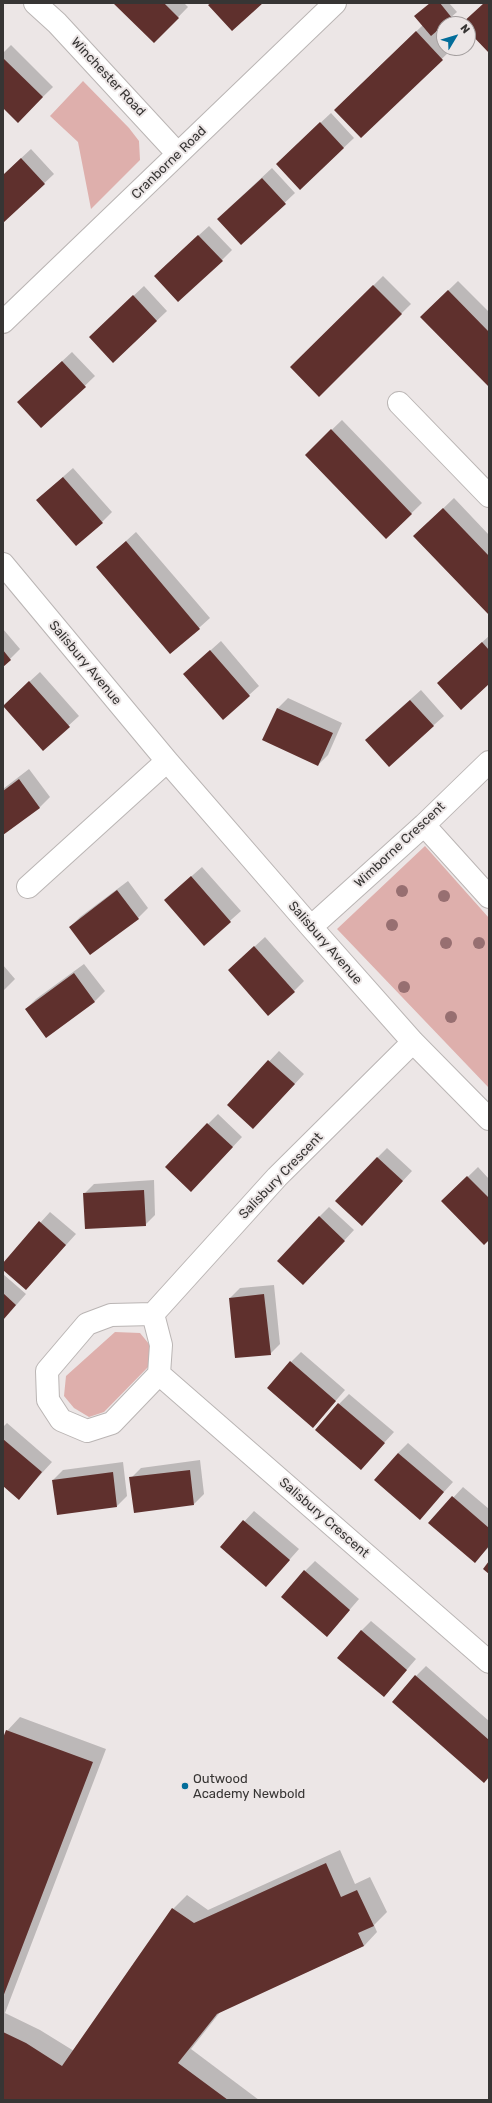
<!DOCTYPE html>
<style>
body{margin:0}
#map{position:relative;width:492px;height:2103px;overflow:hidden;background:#ece6e6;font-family:Rubik,sans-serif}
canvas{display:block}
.frame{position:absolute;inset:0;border:4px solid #373534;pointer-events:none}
.north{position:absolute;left:436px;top:16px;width:40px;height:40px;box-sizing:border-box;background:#ece6e6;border:1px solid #a49f9f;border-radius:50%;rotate:52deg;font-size:11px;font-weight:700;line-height:16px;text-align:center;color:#373534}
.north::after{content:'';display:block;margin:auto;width:14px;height:18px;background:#026d9a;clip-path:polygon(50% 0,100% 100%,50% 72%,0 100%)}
</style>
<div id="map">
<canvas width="492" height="2103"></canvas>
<div class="frame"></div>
<div class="north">N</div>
</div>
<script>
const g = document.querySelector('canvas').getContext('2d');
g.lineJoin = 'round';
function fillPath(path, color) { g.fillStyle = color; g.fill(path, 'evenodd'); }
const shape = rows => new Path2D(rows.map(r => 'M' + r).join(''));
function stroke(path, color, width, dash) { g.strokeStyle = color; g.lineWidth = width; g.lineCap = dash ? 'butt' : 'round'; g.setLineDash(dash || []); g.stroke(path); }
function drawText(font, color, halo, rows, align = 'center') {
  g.font = font + ' Rubik,sans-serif'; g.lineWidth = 4; g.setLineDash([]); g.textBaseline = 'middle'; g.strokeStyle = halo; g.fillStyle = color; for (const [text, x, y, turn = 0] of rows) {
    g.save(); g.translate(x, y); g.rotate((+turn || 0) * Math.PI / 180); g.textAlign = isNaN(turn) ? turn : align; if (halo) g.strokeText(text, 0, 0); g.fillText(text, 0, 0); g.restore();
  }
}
fillPath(shape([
 [83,81,129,128,139,141,140,160,91,209,78,142,50,116],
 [425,846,489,918,489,1088,337,929],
 [115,1332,140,1333,149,1344,150,1365,104,1412,89,1417,74,1408,64,1396,66,1376]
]), '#deafac');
fillPath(shape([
 [114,3,184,3,188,7,154,42],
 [430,3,449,3,457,12,435,31,444,40,444,48,452,49,361,137,345,100,423,25],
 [11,45,53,87,18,121,3,106,3,53],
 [331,113,354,138,300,189,287,154],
 [31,149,54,174,3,222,3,175],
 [272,168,295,193,241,244,228,209],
 [209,226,232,250,222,260,165,266],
 [383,276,411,304,319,395,291,367],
 [458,281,489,312,489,386,421,317],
 [144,286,167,311,113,362,100,327],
 [72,352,95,376,42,427,29,392],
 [342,420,422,503,386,538,316,445],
 [73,468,112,512,102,522,37,500],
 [454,498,489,535,489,614,425,526],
 [136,532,210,618,171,653,97,567],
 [3,629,20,649,3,666],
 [489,636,489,683,448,673],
 [221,641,259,686,249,695,184,674],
 [40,672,79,716,43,749,4,705],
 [421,690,444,716,389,765,376,730],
 [288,698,342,723,328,755,318,765,278,708],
 [29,769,50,797,40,807,3,834,3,789],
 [202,867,241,911,204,944,176,890],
 [128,881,148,908,138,918,90,954,70,927,80,917],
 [265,937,304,981,294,991,229,970],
 [84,964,105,991,95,1001,46,1037,26,1009,36,999],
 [3,965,15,979,3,991],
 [279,1051,304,1074,263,1118,228,1105],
 [218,1114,242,1137,201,1181,208,1124],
 [387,1148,412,1171,372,1214,377,1158],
 [478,1167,489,1179,489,1239,443,1201],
 [154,1180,155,1215,145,1225,84,1194,94,1184],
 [329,1207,354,1230,313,1274,319,1217],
 [50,1212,76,1234,26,1289,3,1269,3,1264],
 [3,1274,26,1294,3,1320],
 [274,1285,280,1344,270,1354,230,1298,240,1288],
 [301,1352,345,1390,313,1427,291,1362],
 [349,1394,394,1432,361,1468,339,1404],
 [7,1423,52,1462,19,1498,3,1484,3,1427],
 [408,1443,453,1482,420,1518,398,1453],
 [200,1460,204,1494,194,1504,131,1478,141,1468],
 [123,1462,127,1496,117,1506,53,1480,63,1470],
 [463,1487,489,1509,489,1547,475,1561,430,1523],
 [254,1511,299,1549,276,1575,221,1547],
 [315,1561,359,1599,327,1636,305,1571],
 [371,1621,416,1659,384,1696,361,1631],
 [426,1666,489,1721,489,1776,416,1676],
 [20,1717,106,1749,5,2013,40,2030,74,2051,173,1909,187,1895,208,1910,340,1850,355,1884,370,1877,387,1912,374,1925,377,1932,364,1946,221,2011,191,2049,259,2100,3,2100,3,1741,7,1731]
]), '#0003');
fillPath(shape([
 [113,3,164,3,179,18,154,43],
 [211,3,263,3,232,31,208,5],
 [430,3,440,3,452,18,431,36,414,16],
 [484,3,489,3,489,53,468,31,468,24,461,24],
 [416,31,443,60,361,138,334,110],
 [3,58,43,97,18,123,3,108],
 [320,122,344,148,300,190,276,164],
 [21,158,45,184,3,223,3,175],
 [262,178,286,204,241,245,217,219],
 [198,235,223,261,178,302,154,276],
 [373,285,402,314,319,397,290,367],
 [448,290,489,332,489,387,420,317],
 [133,295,157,321,113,363,89,337],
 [62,361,86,387,41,428,17,402],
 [331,429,412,514,386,539,305,455],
 [63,477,103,523,76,546,36,500],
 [443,508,489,556,489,615,413,536],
 [126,541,200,629,170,654,96,567],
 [482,642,489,650,489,684,461,710,437,683],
 [3,650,11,660,3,667],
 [210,650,250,696,223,720,183,674],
 [29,681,70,727,43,751,3,706],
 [410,700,434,726,389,767,365,740],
 [277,708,333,733,318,766,262,740],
 [19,779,40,808,3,835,3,791],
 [191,876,231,922,204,946,164,900],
 [117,890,139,919,90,955,69,927],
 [254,946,295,992,268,1016,228,970],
 [74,973,95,1002,46,1038,25,1009],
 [268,1060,295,1084,253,1129,227,1105],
 [207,1123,233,1147,191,1192,165,1167],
 [377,1157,403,1181,362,1226,335,1201],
 [467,1176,489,1198,489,1240,484,1245,441,1201],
 [144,1190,146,1226,85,1229,83,1193],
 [319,1216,345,1241,303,1285,277,1261],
 [39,1221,66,1245,26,1290,3,1270,3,1263],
 [3,1293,16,1305,3,1320],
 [264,1294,271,1355,235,1358,229,1298],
 [290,1361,336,1401,313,1428,267,1388],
 [338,1403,385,1443,361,1470,315,1430],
 [3,1439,42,1472,19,1500,3,1486],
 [398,1453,444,1492,420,1520,374,1480],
 [190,1470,194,1505,134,1513,129,1477],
 [113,1472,117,1507,57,1515,52,1480],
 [452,1496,489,1528,489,1546,475,1563,428,1523],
 [243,1520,290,1560,266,1587,220,1547],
 [489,1561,489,1574,483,1569],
 [304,1570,350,1610,327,1637,281,1597],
 [361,1630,407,1670,384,1697,337,1658],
 [415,1675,489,1740,489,1777,484,1783,392,1702],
 [6,1730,93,1762,3,1997,3,1738],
 [326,1863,341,1897,357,1890,374,1926,358,1933,364,1946,217,2014,178,2063,228,2100,3,2100,3,2032,26,2043,62,2066,172,1908,194,1923]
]), '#5f302d');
const minor = shape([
 [35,3,57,23,178,154],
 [3,322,335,3],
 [399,403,489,496],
 [3,564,167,761,311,927,413,1042,489,1119],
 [424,825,489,897],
 [28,887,167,761],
 [311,927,424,825,489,762],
 [413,1042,277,1177,153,1314,161,1345,159,1374,489,1662],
 [153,1314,111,1315,87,1324,47,1371,48,1400,61,1420,87,1431,112,1423,159,1374]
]);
stroke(minor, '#bab5b4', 24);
stroke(minor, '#fff', 22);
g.fillStyle = '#976f71';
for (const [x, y] of [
 [402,891],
 [444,896],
 [392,925],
 [446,943],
 [479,943],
 [404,987],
 [451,1017]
]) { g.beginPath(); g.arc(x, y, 6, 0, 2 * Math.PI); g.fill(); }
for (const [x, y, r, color] of [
 [185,1786,4,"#026d9a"]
]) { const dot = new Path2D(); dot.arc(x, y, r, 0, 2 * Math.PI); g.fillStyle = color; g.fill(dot); stroke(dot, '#ece6e6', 1.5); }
drawText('13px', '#373534', '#ece6e6', [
 ["Winchester Road",108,77,47],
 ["Cranborne Road",169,163,-44],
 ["Salisbury Avenue",85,663,50],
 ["Wimborne Crescent",400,845,-43],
 ["Salisbury Avenue",325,943,49],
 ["Salisbury Crescent",281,1176,-46],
 ["Salisbury Crescent",324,1518,41]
]);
drawText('13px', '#373534', '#ece6e6', [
 ["Outwood",193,1779],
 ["Academy Newbold",193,1794]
], 'left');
</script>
